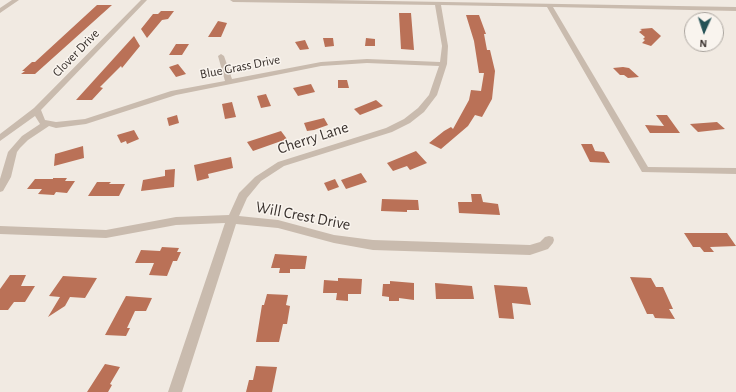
<!DOCTYPE html>
<style>
body{margin:0}
#map{position:relative;width:736px;height:392px;overflow:hidden;background:#f1eae2;font-family:"Alegreya Sans",sans-serif}
canvas{display:block}
.north{position:absolute;left:684px;top:12px;width:40px;height:40px;box-sizing:border-box;background:#f9f4ee;border:1px solid #aca6a0;border-radius:50%;rotate:183deg;font-size:11px;font-weight:700;line-height:16px;text-align:center;color:#38302c}
.north::after{content:'';display:block;margin:auto;width:14px;height:18px;background:#255256;clip-path:polygon(50% 0,100% 100%,50% 72%,0 100%)}
</style>
<div id="map">
<canvas width="736" height="392"></canvas>
<div class="north">N</div>
</div>
<script>
const g = document.querySelector('canvas').getContext('2d');
g.lineJoin = 'round';
function fillPath(path, color) { g.fillStyle = color; g.fill(path, 'evenodd'); }
const shape = rows => new Path2D(rows.map(r => 'M' + r).join(''));
function drawText(font, color, halo, rows, align = 'center') {
  g.font = font + ' "Alegreya Sans",sans-serif'; g.lineWidth = 3; g.setLineDash([]); g.textBaseline = 'middle'; g.strokeStyle = halo; g.fillStyle = color; for (const [text, x, y, turn = 0] of rows) {
    g.save(); g.translate(x, y); g.rotate((+turn || 0) * Math.PI / 180); g.textAlign = isNaN(turn) ? turn : align; if (halo) g.strokeText(text, 0, 0); g.fillText(text, 0, 0); g.restore();
  }
}
fillPath(shape([
 [97,5,112,5,35,74,21,74,25,71,22,71,32,62,35,62],
 [161,11,174,11,168,19,162,20,147,38,141,29,153,14,158,14],
 [399,13,411,13,414,50,401,49],
 [466,15,479,15,486,34,484,34,487,50,490,50,495,71,492,99,482,117,475,115,468,126,441,149,429,143,444,131,451,127,453,129,469,100,471,90,481,91,484,73,479,73,474,41],
 [218,21,227,23,221,37,208,37],
 [652,28,661,36,651,46,642,43,645,40,643,39,645,37,639,32,642,30,640,29],
 [134,36,140,46,122,68,121,66,100,87,103,88,92,100,76,100],
 [323,38,333,38,334,46,325,47],
 [366,38,375,39,375,46,365,46],
 [305,40,309,49,300,50,295,42],
 [176,44,189,44,182,55,169,55],
 [178,64,186,74,176,77,169,67],
 [623,67,629,68,639,77,628,78,624,75,620,75,613,68],
 [338,80,347,80,349,88,338,88],
 [311,84,315,92,298,96,293,88],
 [266,94,271,106,261,108,257,96],
 [376,100,383,106,360,115,354,109],
 [232,102,236,117,225,119,222,104],
 [177,115,179,123,169,126,167,118],
 [656,115,667,115,680,133,650,133,645,125,664,126],
 [324,118,328,125,314,130,307,131,304,123],
 [717,122,725,129,698,132,690,124],
 [134,130,139,139,127,144,126,141,121,143,117,135],
 [281,131,287,139,253,151,247,142],
 [581,144,592,144,595,151,604,152,610,163,590,162],
 [83,146,84,158,54,166,55,154],
 [416,151,427,163,410,170,407,166,393,171,387,163],
 [231,157,233,168,208,174,209,178,197,181,194,165],
 [175,169,174,187,141,191,143,180,165,176,165,170],
 [361,173,367,182,346,189,341,180],
 [53,178,67,178,65,181,75,181,67,193,56,192,54,195,38,194,42,189,27,189,35,179,53,179],
 [335,179,339,187,328,191,324,183],
 [97,182,111,182,109,184,125,184,119,196,88,196],
 [471,194,481,194,483,202,498,204,500,215,459,213,458,202,472,202],
 [382,199,418,200,419,210,407,210,407,212,381,211],
 [684,233,727,233,736,246,710,247,714,252,704,252,700,247,693,247],
 [162,247,179,248,177,252,181,252,177,261,173,261,167,276,149,275,154,263,135,263,141,250,160,251],
 [275,254,307,256,305,269,290,269,290,273,279,273,280,268,271,268],
 [10,275,26,275,21,286,35,286,25,302,14,302,8,310,0,310,0,289],
 [63,276,97,278,85,298,70,297,65,306,48,317,60,297,49,296],
 [630,277,651,278,656,287,663,287,673,309,669,309,675,319,655,318,653,314,647,314],
 [338,278,362,279,361,294,348,294,348,301,336,300,337,293,323,293,324,280,338,281],
 [390,281,414,283,414,300,399,298,399,301,389,301,389,297,382,296,383,284,390,284],
 [435,283,472,286,474,299,436,299],
 [494,285,527,287,531,305,512,303,514,319,499,318],
 [267,294,288,295,286,305,290,306,287,324,283,324,279,342,256,342,262,305,264,305],
 [126,296,152,298,146,311,135,311,127,328,130,328,126,336,105,335],
 [105,364,120,367,110,384,112,385,108,392,87,392],
 [256,366,277,367,272,392,246,392,249,380,253,380]
]), '#ba7157');
fillPath(shape([
 [12,0,19,0,0,13,0,8,12,0],
 [141,0,147,0,41,110,45,120,56,122,85,119,171,91,225,81,218,56,221,54,224,56,232,79,321,62,367,59,440,62,442,46,435,5,233,2,230,0,329,0,736,7,736,11,553,7,648,167,736,168,736,174,642,172,547,7,441,5,448,46,447,64,437,95,424,112,410,123,392,132,284,166,261,181,247,198,239,216,278,220,334,235,373,240,530,245,540,242,545,237,549,236,553,237,554,240,553,243,548,249,530,255,373,250,334,243,278,228,236,224,182,392,168,392,225,223,176,225,106,238,0,234,0,226,106,230,176,217,229,215,239,193,255,177,278,162,386,128,404,119,418,108,429,95,439,66,367,63,321,66,176,95,86,124,56,128,49,126,28,140,20,148,17,152,11,177,3,191,0,192,0,179,8,152,22,136,40,124,35,116,0,141,0,134,34,108,141,0]
]), '#c9bbae');
drawText('13px', '#38302c', '#f9f4ee', [
 ["Clover Drive",76,53,-46],
 ["Blue Grass Drive",240,67,-11]
]);
drawText('16px', '#38302c', '#f9f4ee', [
 ["Cherry Lane",313,138,-18],
 ["Will Crest Drive",303,216,11]
]);
</script>
